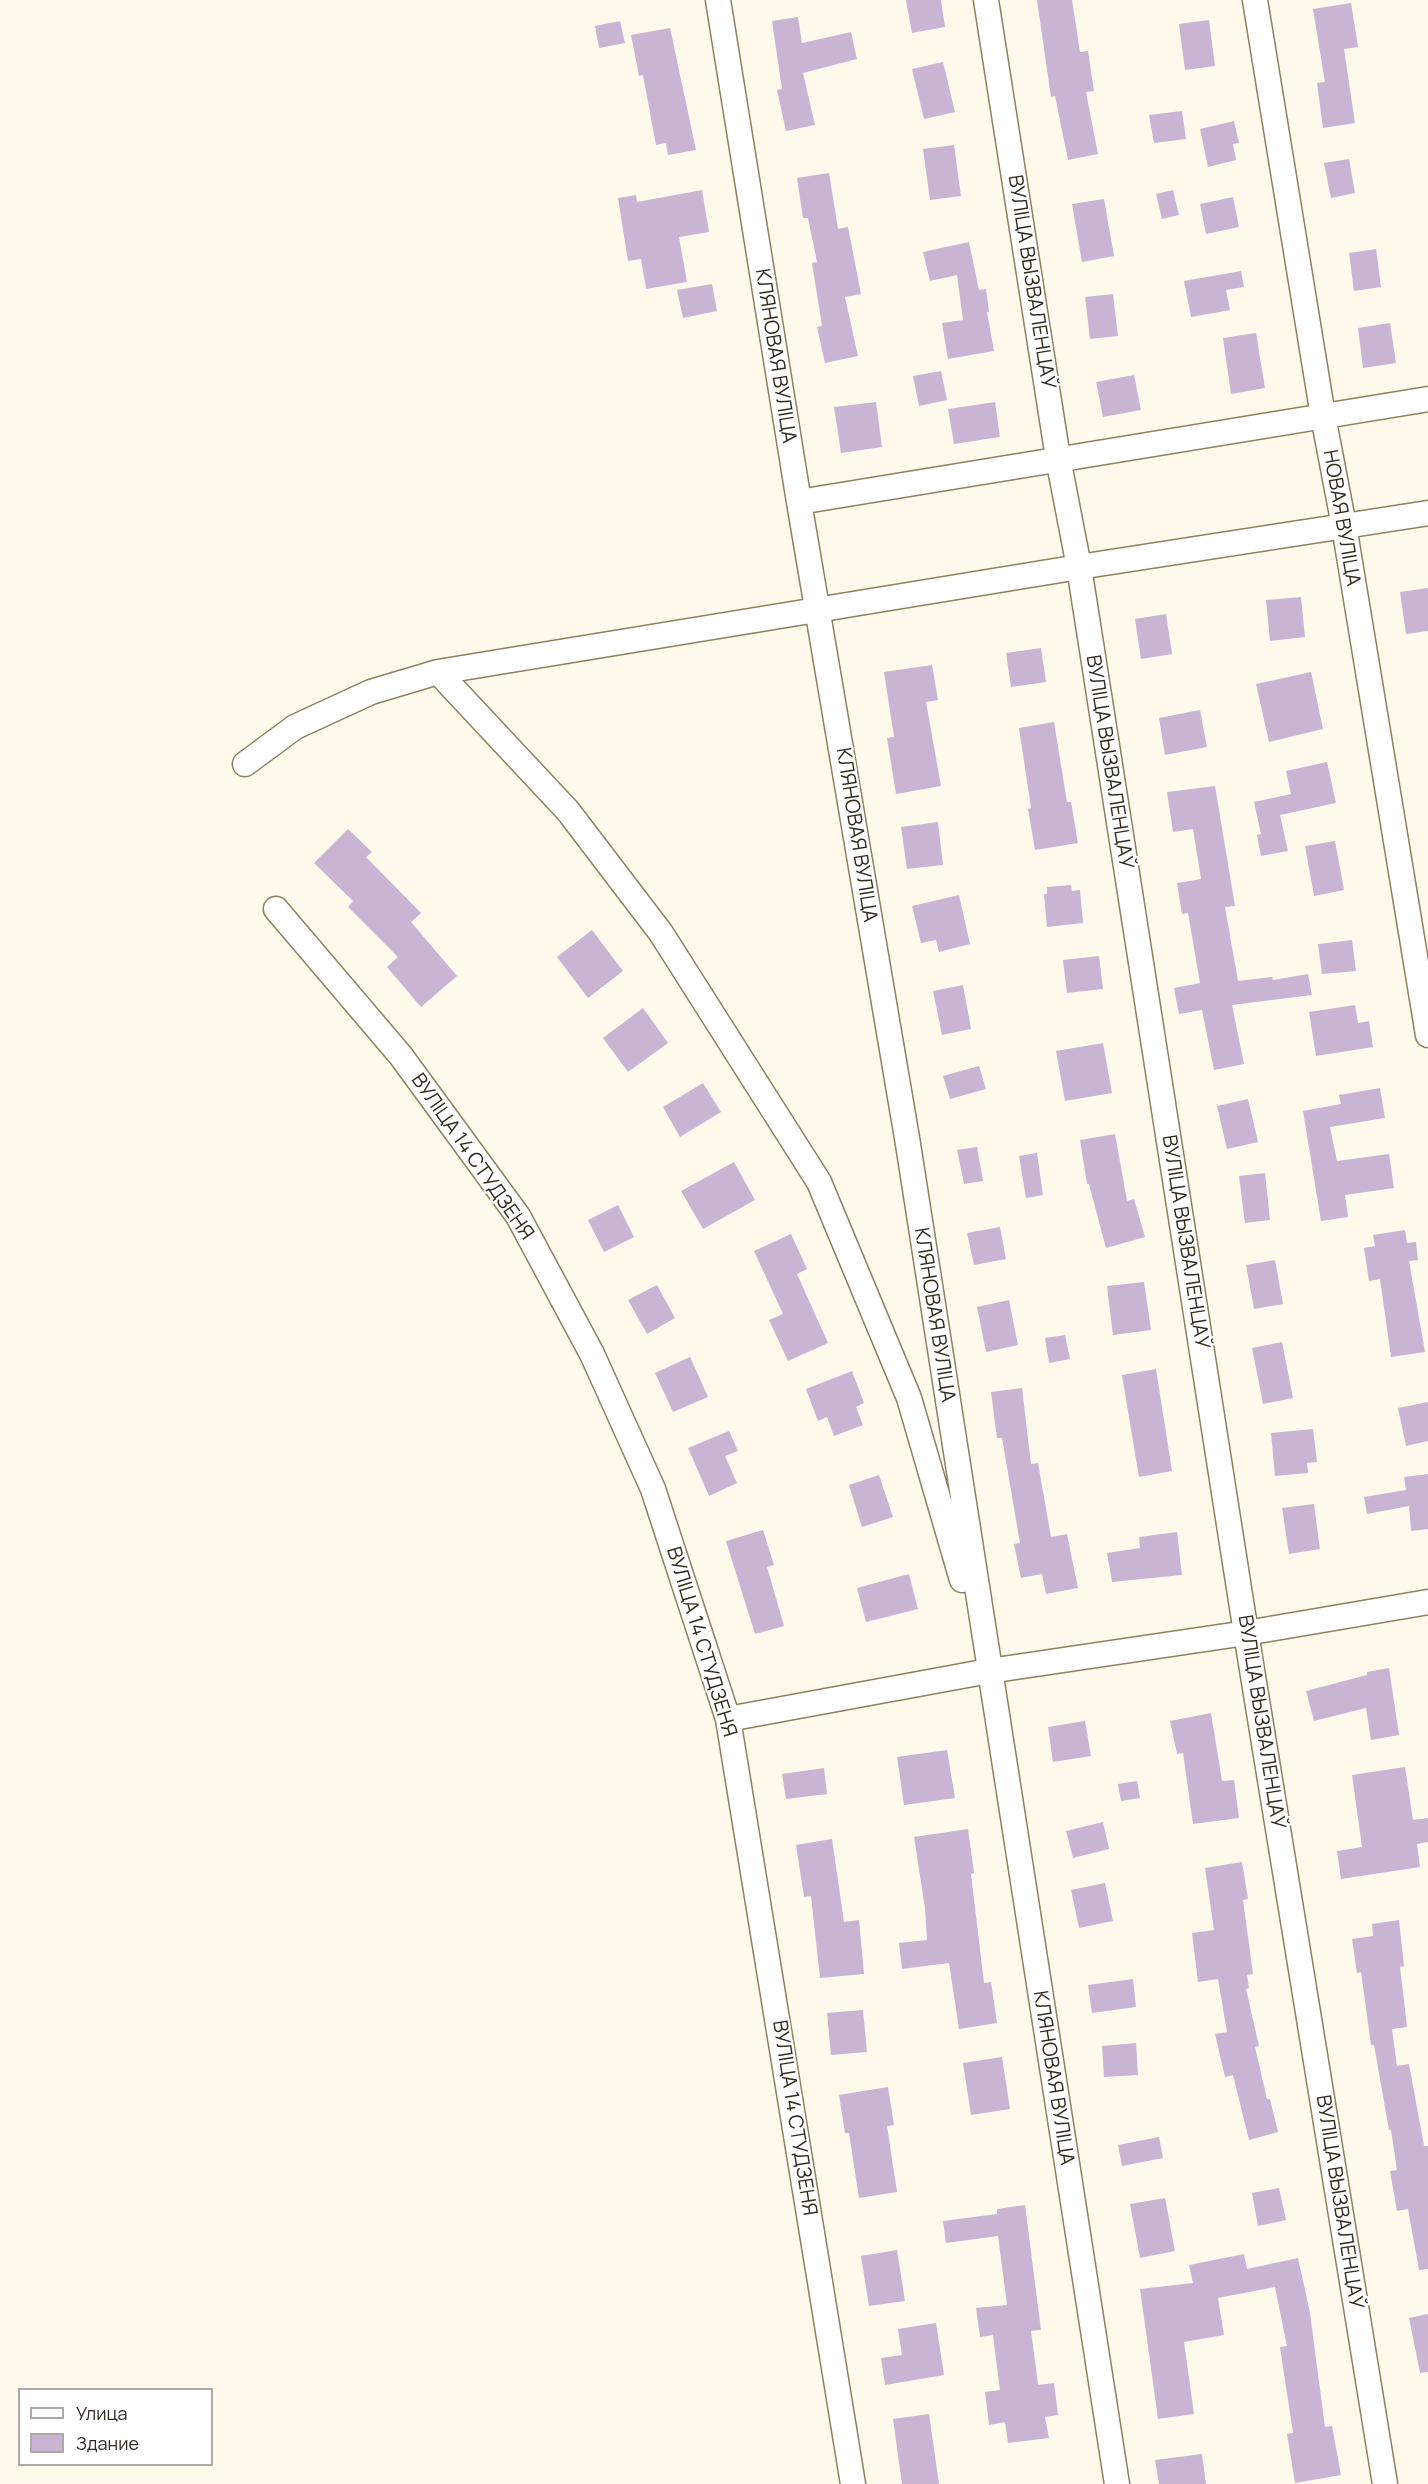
<!DOCTYPE html>
<meta charset="utf-8">
<style>
body{margin:0}
#map{position:relative;width:1428px;height:2484px;overflow:hidden;background:#fffaec;font-family:Manrope,sans-serif}
canvas{display:block}
.legend{position:absolute;left:18px;top:2388px;width:195px;height:78px;box-sizing:border-box;background:#fff;border:2px solid #acaaa4;margin:0;padding:8px 10px;list-style:none;font-size:18px;color:#2f2b1c}
.legend li{display:flex;align-items:center;gap:12px;height:30px}
.legend b{width:30px;border:2px solid #acaaa4}
</style>
<div id="map">
<canvas width="1428" height="2484"></canvas>
<ul class="legend">
<li><b style="height:8px;background:#fff"></b>Улица</li>
<li><b style="height:16px;background:#c9b4d4"></b>Здание</li>
</ul>
</div>
<script>
const g = document.querySelector('canvas').getContext('2d');
g.lineJoin = 'round';
function fillPath(path, color) { g.fillStyle = color; g.fill(path, 'evenodd'); }
const shape = rows => new Path2D(rows.map(r => 'M' + r).join(''));
function stroke(path, color, width, dash) { g.strokeStyle = color; g.lineWidth = width; g.lineCap = dash ? 'butt' : 'round'; g.setLineDash(dash || []); g.stroke(path); }
function drawText(font, color, halo, rows, align = 'center') {
  g.font = font + ' Manrope,sans-serif'; g.lineWidth = 4.5; g.setLineDash([]); g.textBaseline = 'middle'; g.strokeStyle = halo; g.fillStyle = color; for (const [text, x, y, turn = 0] of rows) {
    g.save(); g.translate(x, y); g.rotate((+turn || 0) * Math.PI / 180); g.textAlign = isNaN(turn) ? turn : align; if (halo) g.strokeText(text, 0, 0); g.fillText(text, 0, 0); g.restore();
  }
}
fillPath(shape([
 [906,0,941,0,945,27,912,33],
 [1037,0,1072,0,1080,52,1088,51,1094,91,1086,92,1098,154,1068,160,1055,96,1051,97],
 [1351,3,1358,47,1344,49,1355,123,1323,128,1317,83,1325,82,1313,9],
 [798,17,802,43,851,32,857,59,803,73,815,125,786,131,777,90,782,89,772,21],
 [1209,20,1215,66,1185,70,1179,24],
 [620,21,625,43,599,48,595,26],
 [670,28,696,150,668,155,666,143,656,145,643,75,639,76,631,35],
 [943,62,955,112,924,119,912,69],
 [1182,111,1186,139,1154,143,1149,115],
 [1234,121,1239,143,1233,144,1236,160,1208,167,1200,129],
 [954,145,961,196,930,200,923,149],
 [1349,159,1355,193,1331,198,1324,163],
 [829,173,838,229,848,227,861,294,845,297,858,356,825,363,817,327,822,326,812,263,817,262,808,218,803,218,797,178],
 [702,190,709,232,679,237,687,282,646,289,641,259,628,261,618,198,636,195,637,202],
 [1173,190,1179,215,1162,219,1156,194],
 [1233,197,1239,227,1206,234,1200,204],
 [1104,199,1114,256,1082,262,1072,204],
 [969,242,979,290,986,289,989,312,987,312,994,351,948,359,942,323,963,320,957,275,930,281,923,252],
 [1376,249,1381,287,1354,291,1349,253],
 [1241,271,1244,287,1226,290,1230,310,1191,317,1184,281],
 [712,284,717,311,683,318,677,290],
 [1113,294,1118,336,1090,339,1085,297],
 [1390,323,1396,363,1363,368,1358,328],
 [1256,333,1265,388,1231,394,1223,338],
 [941,371,947,400,919,406,913,376],
 [1134,375,1141,410,1103,417,1096,382],
 [876,402,882,447,841,453,834,407],
 [995,402,1000,437,954,444,948,409],
 [1428,588,1428,631,1406,634,1400,592],
 [1301,597,1305,637,1270,641,1266,600],
 [1166,614,1172,654,1141,659,1135,619],
 [1041,648,1046,682,1011,687,1006,653],
 [932,665,938,700,926,702,941,786,896,794,887,738,894,737,884,672],
 [1311,672,1323,729,1269,742,1256,684],
 [1200,710,1207,747,1165,755,1159,718],
 [1054,722,1067,802,1071,802,1078,843,1035,850,1028,809,1031,808,1019,728],
 [1327,762,1336,803,1280,815,1288,851,1261,856,1257,835,1261,834,1254,802,1291,794,1286,771],
 [1215,786,1235,906,1225,907,1238,981,1272,977,1273,980,1308,974,1312,995,1232,1005,1244,1064,1214,1070,1202,1010,1179,1014,1174,988,1200,983,1188,913,1182,914,1177,883,1201,879,1193,829,1173,832,1167,792],
 [938,822,943,865,907,869,901,827],
 [348,829,372,852,366,857,421,913,411,922,457,976,421,1007,387,967,398,957,348,907,353,901,314,863],
 [1335,841,1344,890,1314,896,1305,846],
 [1071,885,1072,891,1080,890,1083,923,1047,927,1044,894,1047,894,1047,887],
 [959,895,970,944,939,952,936,940,921,943,912,906],
 [592,930,623,971,588,998,557,957],
 [1352,940,1356,971,1322,974,1318,944],
 [1099,956,1103,989,1067,993,1063,960],
 [963,985,971,1029,942,1035,933,991],
 [1355,1005,1358,1023,1369,1021,1373,1047,1316,1056,1309,1012],
 [643,1008,668,1043,628,1072,603,1038],
 [1103,1043,1112,1093,1065,1101,1056,1051],
 [979,1066,986,1089,950,1099,943,1076],
 [703,1083,721,1112,680,1137,663,1107],
 [1380,1088,1385,1118,1330,1127,1337,1161,1389,1154,1394,1188,1345,1195,1348,1217,1321,1221,1303,1111,1341,1104,1339,1095],
 [1248,1099,1258,1142,1227,1149,1217,1106],
 [1115,1134,1127,1201,1134,1199,1145,1237,1106,1248,1089,1184,1087,1184,1080,1140],
 [977,1147,983,1181,964,1184,957,1150],
 [1037,1153,1043,1195,1026,1198,1019,1156],
 [734,1162,755,1200,703,1229,681,1191],
 [1265,1173,1270,1220,1245,1223,1239,1176],
 [618,1205,634,1237,604,1252,588,1220],
 [1000,1227,1006,1259,974,1265,967,1233],
 [1405,1230,1407,1243,1416,1242,1418,1260,1409,1261,1425,1352,1391,1357,1380,1279,1369,1281,1364,1248,1375,1246,1373,1235],
 [791,1234,807,1269,797,1274,828,1343,788,1361,769,1320,783,1314,754,1251],
 [1275,1260,1283,1304,1254,1309,1246,1265],
 [1144,1282,1151,1330,1113,1335,1107,1286],
 [657,1285,675,1318,647,1334,628,1300],
 [1009,1300,1018,1345,986,1352,977,1307],
 [1065,1335,1070,1359,1049,1363,1045,1338],
 [1282,1342,1293,1398,1263,1404,1252,1348],
 [690,1357,708,1397,673,1412,655,1373],
 [1156,1369,1172,1471,1139,1477,1122,1375],
 [852,1371,864,1403,856,1407,863,1425,834,1436,827,1417,818,1421,806,1389],
 [1022,1388,1031,1464,1038,1463,1051,1537,1067,1534,1078,1588,1046,1594,1042,1574,1021,1578,1014,1544,1020,1543,1002,1438,997,1438,991,1392],
 [1428,1402,1428,1441,1406,1446,1398,1408],
 [1313,1429,1317,1462,1307,1463,1308,1473,1275,1476,1271,1433],
 [729,1431,738,1451,725,1456,737,1483,709,1496,688,1448],
 [1428,1474,1428,1529,1411,1531,1409,1506,1367,1514,1364,1497,1406,1490,1404,1477],
 [879,1475,893,1517,862,1527,849,1485],
 [1314,1504,1320,1549,1289,1554,1282,1508],
 [763,1530,774,1565,767,1567,784,1626,755,1634,726,1541],
 [1177,1532,1182,1575,1112,1582,1107,1553,1140,1548,1139,1537],
 [909,1574,918,1609,866,1622,857,1588],
 [1389,1668,1399,1735,1371,1740,1366,1708,1314,1721,1306,1691,1367,1675,1367,1672],
 [1211,1713,1222,1781,1234,1780,1239,1818,1193,1824,1183,1753,1177,1754,1170,1721],
 [1085,1721,1091,1756,1053,1762,1048,1727],
 [947,1750,955,1798,904,1805,897,1757],
 [1405,1767,1413,1820,1428,1818,1428,1842,1417,1844,1420,1867,1341,1879,1337,1851,1362,1847,1352,1775],
 [824,1768,827,1794,786,1799,782,1774],
 [1137,1781,1140,1798,1121,1801,1118,1784],
 [1103,1822,1109,1849,1073,1858,1066,1831],
 [968,1829,974,1873,971,1874,984,1983,991,1982,997,2023,959,2029,949,1963,902,1969,899,1943,927,1940,925,1908,914,1837],
 [832,1839,844,1922,859,1920,864,1974,820,1978,811,1896,804,1897,796,1845],
 [1242,1862,1248,1899,1243,1900,1253,1974,1247,1975,1249,1988,1246,1989,1259,2046,1255,2047,1267,2099,1270,2099,1278,2132,1249,2140,1233,2075,1225,2077,1215,2034,1227,2032,1218,1979,1198,1982,1192,1933,1214,1930,1205,1868],
 [1105,1883,1113,1921,1079,1928,1071,1890],
 [1399,1920,1404,1966,1400,1967,1407,2027,1392,2029,1397,2066,1409,2064,1424,2146,1428,2146,1428,2269,1419,2270,1408,2209,1397,2211,1390,2171,1397,2170,1391,2130,1389,2130,1374,2045,1371,2045,1361,1972,1357,1973,1352,1939,1373,1936,1372,1924],
 [1133,1979,1136,2007,1092,2013,1088,1985],
 [863,2010,867,2052,831,2055,827,2013],
 [1136,2043,1138,2075,1104,2077,1102,2046],
 [1002,2057,1010,2109,971,2115,963,2063],
 [888,2087,894,2125,887,2126,897,2192,859,2198,849,2133,845,2133,839,2095],
 [1159,2137,1163,2158,1122,2166,1118,2145],
 [1279,2188,1286,2220,1258,2226,1252,2193],
 [1165,2198,1175,2251,1140,2258,1130,2204],
 [1025,2205,1041,2330,1031,2331,1038,2385,1054,2383,1058,2415,1045,2417,1049,2438,1008,2443,1005,2422,989,2425,985,2392,1000,2390,993,2335,980,2337,976,2308,1007,2305,998,2236,946,2243,943,2221,997,2214,997,2209],
 [897,2250,905,2301,869,2306,861,2256],
 [1244,2254,1247,2269,1298,2258,1310,2313,1325,2427,1332,2426,1341,2475,1295,2483,1287,2434,1293,2433,1280,2347,1287,2346,1275,2287,1218,2298,1224,2335,1184,2342,1194,2414,1158,2419,1140,2289,1193,2283,1189,2265],
 [1428,2314,1428,2372,1420,2373,1409,2318],
 [936,2323,944,2375,885,2385,881,2358,902,2355,898,2329],
 [929,2414,939,2484,902,2484,893,2419],
 [1202,2454,1206,2484,1159,2484,1155,2460]
]), '#c9b4d4');
const street = shape([
 [718,0,799,502,908,1144,1117,2484],
 [986,0,1058,458,1079,567,1246,1633,1385,2484],
 [1255,0,1323,416,1344,526,1428,1035],
 [799,502,1428,399],
 [438,672,568,811,661,933,819,1182,909,1398,962,1580],
 [245,764,295,727,371,692,438,672,1079,567,1428,513],
 [276,909,401,1056,518,1216,592,1354,653,1489,728,1719,853,2484],
 [728,1719,989,1671,1246,1633,1428,1602]
]);
stroke(street, '#8c8260', 27);
stroke(street, '#fff', 24);
drawText('20px', '#2f2b1c', '#fff', [
 ["ВУЛІЦА ВЫЗВАЛЕНЦАЎ",1031,282,81],
 ["КЛЯНОВАЯ ВУЛІЦА",775,356,81],
 ["НОВАЯ ВУЛІЦА",1341,518,80],
 ["ВУЛІЦА ВЫЗВАЛЕНЦАЎ",1109,762,81],
 ["КЛЯНОВАЯ ВУЛІЦА",856,835,81],
 ["ВУЛІЦА 14 СТУДЗЕНЯ",472,1157,55],
 ["ВУЛІЦА ВЫЗВАЛЕНЦАЎ",1185,1242,81],
 ["КЛЯНОВАЯ ВУЛІЦА",934,1315,81],
 ["ВУЛІЦА 14 СТУДЗЕНЯ",701,1642,73],
 ["ВУЛІЦА ВЫЗВАЛЕНЦАЎ",1261,1722,81],
 ["КЛЯНОВАЯ ВУЛІЦА",1053,2078,81],
 ["ВУЛІЦА 14 СТУДЗЕНЯ",794,2118,81],
 ["ВУЛІЦА ВЫЗВАЛЕНЦАЎ",1339,2202,81]
]);
</script>
